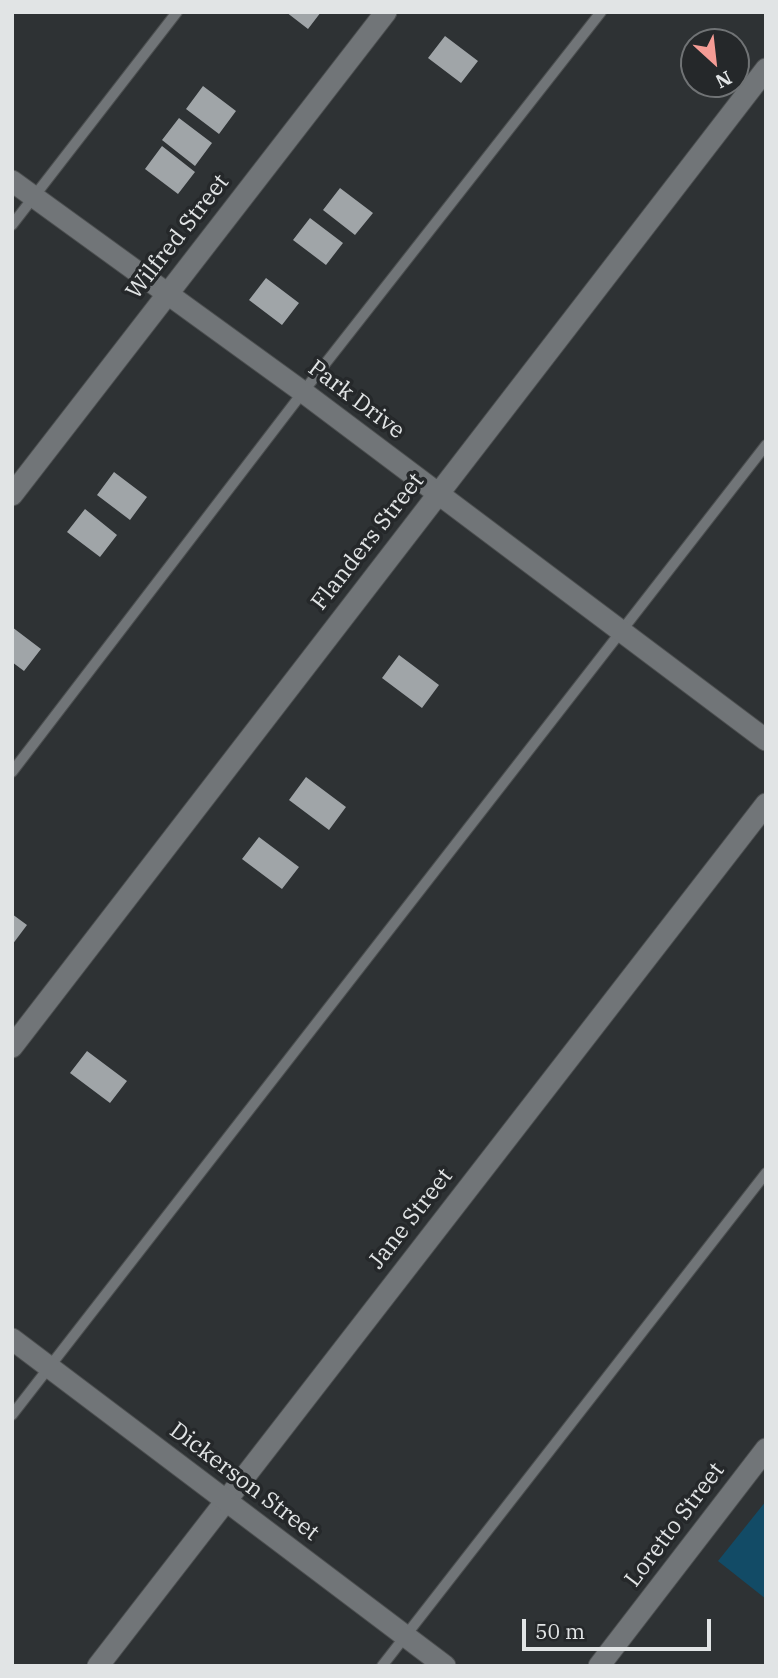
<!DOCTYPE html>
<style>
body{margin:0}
#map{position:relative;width:778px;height:1678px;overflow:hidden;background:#2e3234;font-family:"IBM Plex Serif",serif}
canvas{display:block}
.frame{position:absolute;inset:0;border:14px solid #e1e4e5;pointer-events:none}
.north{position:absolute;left:680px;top:28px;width:70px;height:70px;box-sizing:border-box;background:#25282a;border:2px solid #707375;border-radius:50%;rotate:153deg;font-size:19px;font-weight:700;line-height:28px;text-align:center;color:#e1e4e5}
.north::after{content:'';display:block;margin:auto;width:24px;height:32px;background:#f59c95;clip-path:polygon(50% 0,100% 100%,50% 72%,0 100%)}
.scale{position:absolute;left:522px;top:1619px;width:189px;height:32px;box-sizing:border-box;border:4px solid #e1e4e5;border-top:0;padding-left:9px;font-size:21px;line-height:24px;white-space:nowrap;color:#e1e4e5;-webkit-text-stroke:5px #25282a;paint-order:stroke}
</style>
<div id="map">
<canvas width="778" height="1678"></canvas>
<div class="frame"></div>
<div class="north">N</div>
<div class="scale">50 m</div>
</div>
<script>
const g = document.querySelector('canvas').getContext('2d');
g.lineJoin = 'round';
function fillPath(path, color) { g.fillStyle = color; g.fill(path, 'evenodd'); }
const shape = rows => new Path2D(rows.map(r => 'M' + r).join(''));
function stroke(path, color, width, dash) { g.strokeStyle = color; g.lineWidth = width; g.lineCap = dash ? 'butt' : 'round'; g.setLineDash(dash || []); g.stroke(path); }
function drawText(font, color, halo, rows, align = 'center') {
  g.font = font + ' "IBM Plex Serif",serif'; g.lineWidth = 7; g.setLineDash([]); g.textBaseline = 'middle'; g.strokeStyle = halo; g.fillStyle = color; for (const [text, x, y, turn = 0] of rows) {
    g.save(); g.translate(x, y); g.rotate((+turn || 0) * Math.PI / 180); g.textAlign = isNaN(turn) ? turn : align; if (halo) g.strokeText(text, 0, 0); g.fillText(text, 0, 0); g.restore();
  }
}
fillPath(shape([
 [766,1501,766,1599,718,1561]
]), '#124b66');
fillPath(shape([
 [286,12,321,12,308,29],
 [445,36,478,61,461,83,428,58],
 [203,86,236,111,219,134,186,109],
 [179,118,212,143,195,166,162,140],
 [162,146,195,172,178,194,145,169],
 [340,188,373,213,355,235,323,210],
 [310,218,343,243,326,265,293,240],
 [266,278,299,303,282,325,249,300],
 [114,472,147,497,130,520,97,495],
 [85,509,117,535,100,557,67,532],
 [12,627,41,649,24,671,12,662],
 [399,655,439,685,422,708,382,678],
 [306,777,346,807,329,830,289,800],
 [259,837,299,867,282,889,242,859],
 [12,914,27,925,12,945],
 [87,1051,127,1081,110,1103,70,1073]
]), '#a0a5a8');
const lane = shape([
 [12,225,177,12],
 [12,772,303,392,601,12],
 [12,1415,766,445],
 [382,1666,766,1173]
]);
const street = shape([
 [12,181,303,392,766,740],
 [12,495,386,12],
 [12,1047,766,69],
 [98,1666,766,804],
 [599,1666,766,1449]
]);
const secondary = shape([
 [12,1339,445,1666]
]);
stroke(lane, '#4c4f50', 12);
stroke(street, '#4c4f50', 23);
stroke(secondary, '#4c4f50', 23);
stroke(lane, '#717578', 10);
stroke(street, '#717578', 21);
stroke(secondary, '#717578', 21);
drawText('23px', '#e1e4e5', '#25282a', [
 ["Wilfred Street",178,237,-52],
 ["Park Drive",356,400,37],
 ["Flanders Street",368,542,-52],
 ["Jane Street",411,1219,-52],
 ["Dickerson Street",244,1482,37],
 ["Loretto Street",675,1525,-53]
]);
</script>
